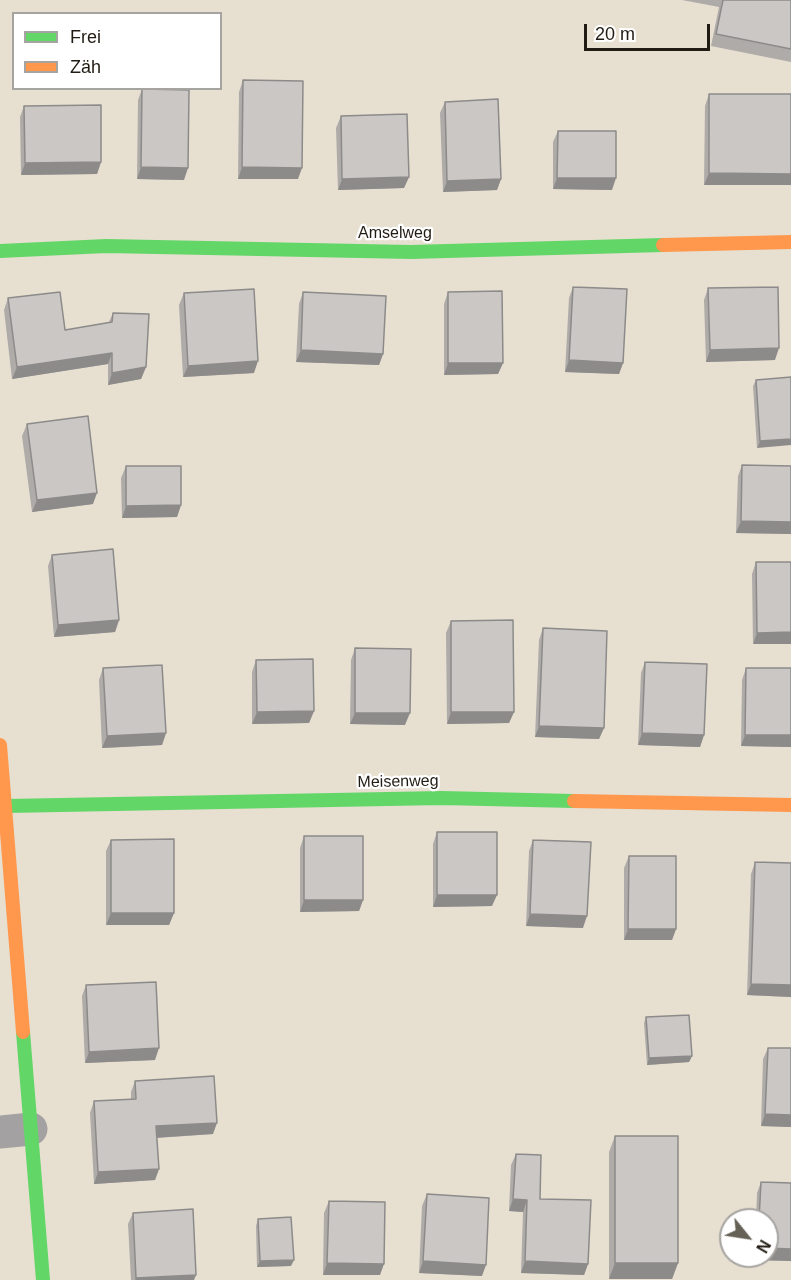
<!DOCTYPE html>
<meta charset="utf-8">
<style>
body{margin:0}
#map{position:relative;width:791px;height:1280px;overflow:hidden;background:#e7e0d1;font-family:Helvetica,sans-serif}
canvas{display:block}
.legend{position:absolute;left:12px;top:12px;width:210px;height:78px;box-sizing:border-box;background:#fff;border:2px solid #a6a4a1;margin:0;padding:8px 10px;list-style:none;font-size:18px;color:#211c13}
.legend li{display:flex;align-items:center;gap:12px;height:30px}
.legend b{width:30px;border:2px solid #a6a4a1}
.north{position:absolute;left:719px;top:1208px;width:60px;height:60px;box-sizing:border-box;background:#fff;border:2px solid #a6a4a1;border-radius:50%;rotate:120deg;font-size:16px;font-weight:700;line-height:24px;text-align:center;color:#211c13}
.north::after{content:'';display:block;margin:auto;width:21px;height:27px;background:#666156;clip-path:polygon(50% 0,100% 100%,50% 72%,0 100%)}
.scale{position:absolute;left:584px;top:24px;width:126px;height:27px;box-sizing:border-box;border:3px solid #211c13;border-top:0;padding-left:8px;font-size:18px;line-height:21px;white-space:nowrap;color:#211c13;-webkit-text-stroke:4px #fff;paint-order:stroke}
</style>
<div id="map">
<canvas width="791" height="1280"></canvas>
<ul class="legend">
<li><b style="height:8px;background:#63d668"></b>Frei</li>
<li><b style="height:8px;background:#ff974d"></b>Zäh</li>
</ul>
<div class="north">N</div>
<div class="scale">20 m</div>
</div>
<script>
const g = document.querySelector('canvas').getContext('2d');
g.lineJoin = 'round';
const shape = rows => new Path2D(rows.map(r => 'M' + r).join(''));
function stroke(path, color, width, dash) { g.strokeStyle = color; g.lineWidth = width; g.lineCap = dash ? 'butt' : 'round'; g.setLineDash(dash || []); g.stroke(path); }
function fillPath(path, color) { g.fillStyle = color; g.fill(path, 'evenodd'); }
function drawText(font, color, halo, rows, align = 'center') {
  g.font = font + ' Helvetica,sans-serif'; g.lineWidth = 4.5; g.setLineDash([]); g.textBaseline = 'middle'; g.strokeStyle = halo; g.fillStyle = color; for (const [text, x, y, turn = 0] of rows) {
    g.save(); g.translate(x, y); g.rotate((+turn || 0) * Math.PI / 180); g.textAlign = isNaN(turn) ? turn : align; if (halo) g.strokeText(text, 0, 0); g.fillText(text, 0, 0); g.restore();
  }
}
stroke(shape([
 [0,1132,31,1129]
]), '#a3a1a1', 33);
stroke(shape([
 [0,251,106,246,411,252,663,245],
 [6,806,442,798,574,801],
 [23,1032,43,1280]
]), '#63d668', 14);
stroke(shape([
 [663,245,791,242],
 [0,745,23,1032],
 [574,801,791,805]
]), '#ff974d', 14);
fillPath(shape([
 [682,0,791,0,791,62,711,46,719,7],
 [243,80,298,179,238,179,239,92],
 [142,89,184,180,137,179,138,100],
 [709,94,791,94,704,185,705,106],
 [445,102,501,179,497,190,443,192,440,113],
 [24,106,101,162,97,174,21,175,20,117],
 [341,116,409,177,404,188,338,190,336,128],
 [558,131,612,190,553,189,553,142],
 [573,287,623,363,619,374,565,372,569,298],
 [708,288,775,360,706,362,704,300],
 [303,292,383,354,379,365,296,362,299,304],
 [448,292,503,363,498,374,444,375,444,304],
 [184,293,254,373,183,377,179,305],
 [8,298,65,330,109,322,113,313,146,367,141,379,108,385,108,364,12,379,4,310],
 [791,377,757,448,753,386,756,380],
 [27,424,93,504,32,512,22,436],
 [742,465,791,466,791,534,736,533,738,476],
 [126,466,181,505,177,517,122,518,121,478],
 [52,555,119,620,115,632,54,637,48,566],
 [756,562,791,562,753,644,752,574],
 [451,621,514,712,509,723,447,724,446,633],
 [543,628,604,728,599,739,535,737,539,640],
 [355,648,405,725,350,724,351,660],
 [256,660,314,711,309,723,252,724,252,672],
 [645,662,704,735,700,747,638,745,641,673],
 [103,668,166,733,162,745,102,748,99,680],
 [746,668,791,668,791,747,741,746,742,680],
 [437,832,492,906,433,907,433,844],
 [304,836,363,900,359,911,300,912,300,848],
 [111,840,174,913,169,925,106,925,106,851],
 [533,840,583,928,526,926,529,851],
 [629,856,676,929,672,940,624,940,624,868],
 [755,862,791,997,747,995,751,874],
 [86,985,155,1060,85,1063,82,996],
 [646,1017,692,1056,689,1062,647,1065,644,1023],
 [768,1048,791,1048,791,1127,761,1126,763,1059],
 [135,1081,213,1134,157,1138,159,1169,155,1180,94,1184,90,1113,94,1101,131,1099,131,1092],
 [615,1136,678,1263,672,1279,609,1279,609,1152],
 [516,1154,540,1199,588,1264,584,1275,521,1273,523,1212,509,1211,511,1165],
 [761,1182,791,1183,791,1261,754,1260,754,1256,767,1256,767,1220,756,1220,757,1193],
 [427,1194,482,1276,419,1273,422,1206],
 [329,1201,380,1275,323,1275,324,1213],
 [133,1213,194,1280,131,1280,128,1224],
 [258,1219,291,1266,257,1267,256,1226]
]), '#aeaba9');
fillPath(shape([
 [101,162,97,174,21,175,25,163],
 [141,167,188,168,184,180,137,179],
 [242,167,302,168,298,179,238,179],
 [709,173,791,174,791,185,704,185],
 [409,177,404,188,338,190,342,179],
 [557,178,616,178,612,190,553,189],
 [501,179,497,190,443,192,447,181],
 [779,348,775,360,706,362,710,350],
 [301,350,383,354,379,365,296,362],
 [112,353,108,364,12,379,17,367],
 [569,360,623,363,619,374,565,372],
 [258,361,254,373,183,377,188,366],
 [448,363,503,363,498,374,444,375],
 [146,367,141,379,108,385,112,373],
 [791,439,791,445,757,448,760,441],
 [97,493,93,504,32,512,37,500],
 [181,505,177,517,122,518,126,506],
 [741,521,791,522,791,534,736,533],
 [119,620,115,632,54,637,58,625],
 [791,632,791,644,753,644,757,633],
 [314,711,309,723,252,724,257,712],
 [451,712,514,712,509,723,447,724],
 [355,713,410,713,405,725,350,724],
 [539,726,604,728,599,739,535,737],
 [166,733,162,745,102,748,107,736],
 [642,733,704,735,700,747,638,745],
 [745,735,791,735,791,747,741,746],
 [437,895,497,895,492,906,433,907],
 [304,900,363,900,359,911,300,912],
 [111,913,174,913,169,925,106,925],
 [530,914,587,916,583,928,526,926],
 [628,929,676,929,672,940,624,940],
 [751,984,791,985,791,997,747,995],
 [159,1048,155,1060,85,1063,89,1052],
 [692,1056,689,1062,647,1065,649,1058],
 [765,1114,791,1115,791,1127,761,1126],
 [217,1123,213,1134,152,1138,156,1126],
 [159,1169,155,1180,94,1184,98,1172],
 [513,1199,527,1200,523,1212,509,1211],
 [767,1248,791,1249,791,1261,754,1260,755,1256,767,1256],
 [294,1260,291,1266,257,1267,260,1261],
 [423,1261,486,1265,482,1276,419,1273],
 [525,1261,588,1264,584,1275,521,1273],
 [327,1263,384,1264,380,1275,323,1275],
 [615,1263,678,1263,672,1279,609,1279],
 [196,1275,194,1280,135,1280,136,1278]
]), '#8d8b8a');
const building = shape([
 [723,0,791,0,791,49,716,34,723,0],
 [243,80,303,81,302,168,242,167,243,80],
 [142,89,189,90,188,168,141,167,142,89],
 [709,94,791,94,791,174,709,173,709,94],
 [498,99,501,179,447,181,445,102,498,99],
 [101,105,101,162,25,163,24,106,101,105],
 [407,114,409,177,342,179,341,116,407,114],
 [558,131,616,131,616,178,557,178,558,131],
 [573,287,627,289,623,363,569,360,573,287],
 [778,287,779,348,710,350,708,288,778,287],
 [254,289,258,361,188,366,184,293,254,289],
 [502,291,503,363,448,363,448,292,502,291],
 [60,292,65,330,112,322,113,313,149,314,146,367,112,373,112,353,17,367,8,298,60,292],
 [303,292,386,296,383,354,301,350,303,292],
 [791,377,791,439,760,441,756,380,791,377],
 [88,416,97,493,37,500,27,424,88,416],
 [742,465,791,466,791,522,741,521,742,465],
 [126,466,181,466,181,505,126,506,126,466],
 [113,549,119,620,58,625,52,555,113,549],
 [756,562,791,562,791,632,757,633,756,562],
 [513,620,514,712,451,712,451,621,513,620],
 [543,628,607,631,604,728,539,726,543,628],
 [355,648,411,649,410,713,355,713,355,648],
 [313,659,314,711,257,712,256,660,313,659],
 [645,662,707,664,704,735,642,733,645,662],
 [162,665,166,733,107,736,103,668,162,665],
 [746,668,791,668,791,735,745,735,746,668],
 [437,832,497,832,497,895,437,895,437,832],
 [304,836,363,836,363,900,304,900,304,836],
 [174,839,174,913,111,913,111,840,174,839],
 [533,840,591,842,587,916,530,914,533,840],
 [629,856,676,856,676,929,628,929,629,856],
 [755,862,791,863,791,985,751,984,755,862],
 [156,982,159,1048,89,1052,86,985,156,982],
 [689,1015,692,1056,649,1058,646,1017,689,1015],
 [768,1048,791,1048,791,1115,765,1114,768,1048],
 [214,1076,217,1123,156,1126,159,1169,98,1172,94,1101,136,1099,135,1081,214,1076],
 [615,1136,678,1136,678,1263,615,1263,615,1136],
 [516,1154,541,1155,540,1199,591,1200,588,1264,525,1261,527,1200,513,1199,516,1154],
 [761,1182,791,1183,791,1249,767,1248,767,1220,759,1220,761,1182],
 [427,1194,489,1198,486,1265,423,1261,427,1194],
 [329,1201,385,1202,384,1264,327,1263,329,1201],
 [193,1209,196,1275,136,1278,133,1213,193,1209],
 [291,1217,294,1260,260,1261,258,1219,291,1217]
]);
fillPath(building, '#cac7c5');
stroke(building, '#8d8b8a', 1.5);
drawText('16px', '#211c13', '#fff', [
 ["Amselweg",395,234],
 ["Meisenweg",398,782,-1]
]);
</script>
